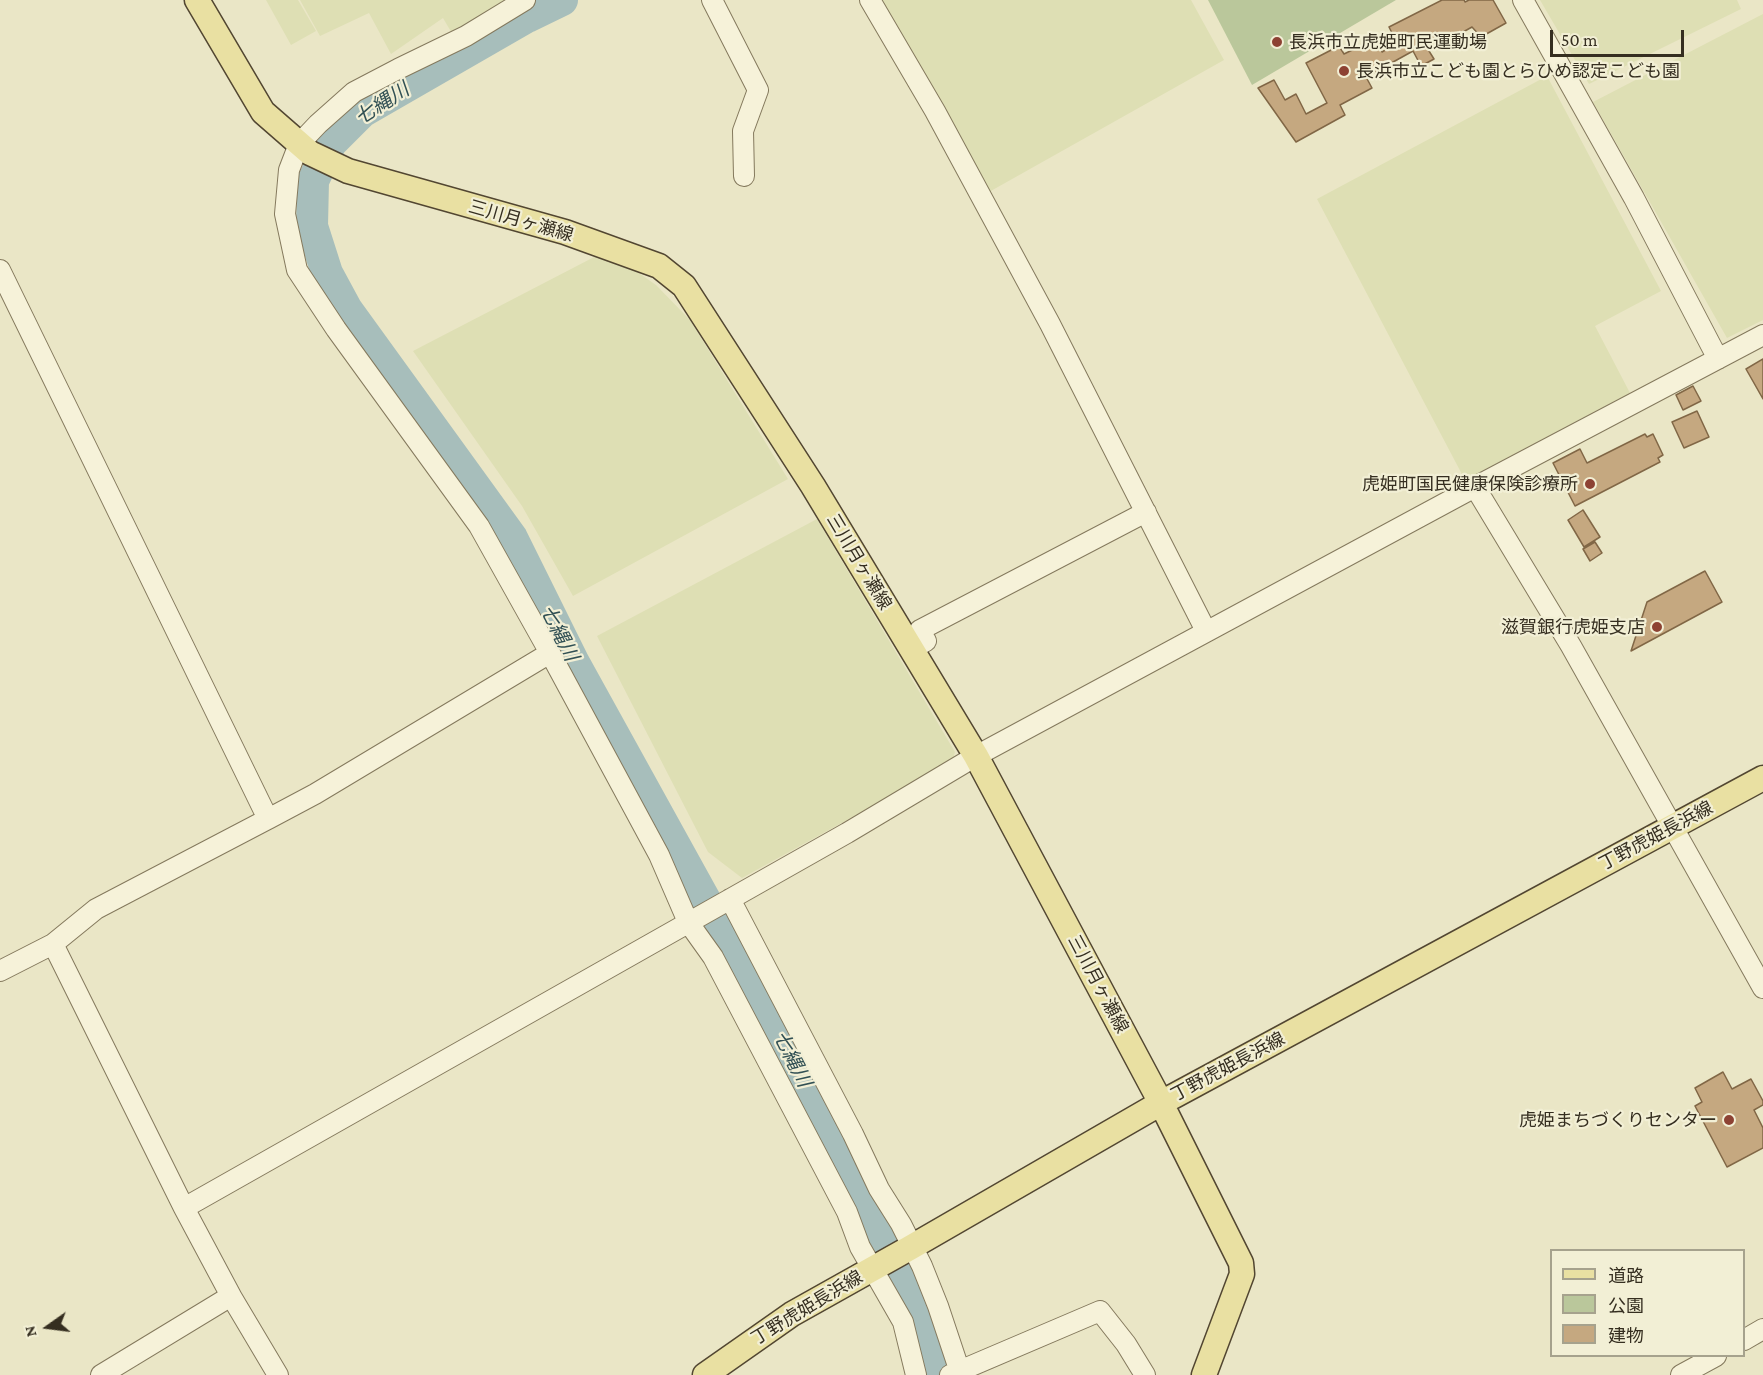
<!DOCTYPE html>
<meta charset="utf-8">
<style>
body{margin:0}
#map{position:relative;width:1763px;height:1375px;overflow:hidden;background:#eae6c6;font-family:"Crimson Pro","Noto Sans JP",serif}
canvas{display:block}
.legend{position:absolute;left:1550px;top:1249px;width:195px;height:108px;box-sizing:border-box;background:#f2efd5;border:2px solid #a6a28d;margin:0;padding:8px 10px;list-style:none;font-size:18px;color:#352e20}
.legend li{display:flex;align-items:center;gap:12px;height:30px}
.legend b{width:30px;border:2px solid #a6a28d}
.north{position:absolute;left:18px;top:1297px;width:60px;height:60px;-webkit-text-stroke:4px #f2efd5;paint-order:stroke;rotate:256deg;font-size:16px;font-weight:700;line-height:24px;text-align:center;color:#352e20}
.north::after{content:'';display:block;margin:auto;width:21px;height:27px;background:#352e20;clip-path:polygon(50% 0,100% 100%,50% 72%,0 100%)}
.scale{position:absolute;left:1550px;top:30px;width:134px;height:27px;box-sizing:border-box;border:3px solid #352e20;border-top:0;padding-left:8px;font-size:18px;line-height:21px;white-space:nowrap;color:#352e20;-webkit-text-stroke:4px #f2efd5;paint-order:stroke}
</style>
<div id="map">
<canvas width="1763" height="1375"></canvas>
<ul class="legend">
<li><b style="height:8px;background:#e9e0a2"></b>道路</li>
<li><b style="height:16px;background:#bac79b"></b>公園</li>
<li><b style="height:16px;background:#c5a880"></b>建物</li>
</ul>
<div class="north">N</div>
<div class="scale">50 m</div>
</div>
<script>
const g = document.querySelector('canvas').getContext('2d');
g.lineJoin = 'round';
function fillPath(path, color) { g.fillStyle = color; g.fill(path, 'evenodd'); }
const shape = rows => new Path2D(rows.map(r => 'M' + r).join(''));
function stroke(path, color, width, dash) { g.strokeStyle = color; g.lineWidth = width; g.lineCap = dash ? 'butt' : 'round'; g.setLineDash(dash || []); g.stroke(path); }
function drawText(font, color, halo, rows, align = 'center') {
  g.font = font + ' "Crimson Pro","Noto Sans JP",serif'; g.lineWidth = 4.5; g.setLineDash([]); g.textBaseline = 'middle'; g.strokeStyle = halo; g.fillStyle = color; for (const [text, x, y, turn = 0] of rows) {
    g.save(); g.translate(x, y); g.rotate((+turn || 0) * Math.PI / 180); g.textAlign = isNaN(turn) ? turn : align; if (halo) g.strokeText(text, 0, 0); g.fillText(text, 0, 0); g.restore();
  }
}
fillPath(shape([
 [266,0,298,0,316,31,291,45],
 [300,0,508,0,453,35,443,18,391,54,369,13,320,36],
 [879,0,1191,0,1224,60,989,192],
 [1540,0,1737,0,1741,9,1589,84],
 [1763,14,1763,320,1727,338,1593,102],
 [1547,76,1661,291,1595,326,1630,393,1465,480,1317,199],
 [598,255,633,269,656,285,690,320,788,479,573,596,522,506,413,351],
 [817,519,955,752,952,762,742,878,708,852,597,636]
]), '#dedfb4');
fillPath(shape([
 [1208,0,1396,0,1252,85]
]), '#bac79b');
stroke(shape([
 [558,0,559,2]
]), '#6f8b89', 5);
stroke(shape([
 [562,0,527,17,362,112,331,143,313,181,312,226,327,273,347,310,512,538,574,663,773,1023,915,1295,929,1340,938,1375]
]), '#a7bebb', 32);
const building = shape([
 [1442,0,1464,0,1465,2,1469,0,1493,0,1506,23,1481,37,1472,27,1429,51,1434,59,1421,66,1413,51,1366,77,1372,88,1340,105,1345,115,1296,142,1258,88,1274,80,1285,100,1296,94,1306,114,1327,103,1306,63,1339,46,1344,54,1375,39,1382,52,1397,43,1389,27,1442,0],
 [1763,359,1763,399,1746,369,1763,359],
 [1693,386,1701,401,1683,410,1676,395,1693,386],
 [1697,411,1709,437,1684,448,1672,422,1697,411],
 [1645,434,1647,437,1653,434,1663,455,1658,458,1660,462,1575,506,1553,463,1580,449,1587,463,1645,434],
 [1583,510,1600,537,1584,547,1568,520,1583,510],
 [1595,542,1602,553,1590,561,1583,549,1595,542],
 [1705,571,1722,602,1631,651,1647,602,1705,571],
 [1723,1072,1732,1089,1751,1079,1763,1101,1763,1105,1754,1110,1763,1128,1763,1148,1727,1167,1695,1106,1702,1102,1695,1088,1723,1072]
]);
fillPath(building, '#c5a880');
stroke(building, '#816746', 1.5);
const minor = shape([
 [525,0,466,36,398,69,354,92,318,124,299,144,289,170,285,214,297,270,336,329,479,526,550,653],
 [712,0,758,90,743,131,744,176],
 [870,0,935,111,1050,324,1206,631],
 [1523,0,1634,198,1718,359],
 [0,270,268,819,96,909,53,944],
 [1475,487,1571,646,1763,988],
 [912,649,926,641,920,630,1146,512],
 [268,819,315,794,550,653,659,855,688,922,713,957,847,1212,860,1247,903,1322,916,1375],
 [730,899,853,1134,879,1189,901,1224,922,1266,938,1306,961,1375],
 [0,971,53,944,184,1208],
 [231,1296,184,1208,847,833,976,756,1475,487,1763,335],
 [1744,1340,1763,1329],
 [101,1375,231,1296,278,1375],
 [950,1375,1100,1311,1126,1344,1145,1375],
 [1681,1375,1716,1356]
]);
const major = shape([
 [197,0,263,112,310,153,348,171,565,232,659,266,684,286,813,486,976,756,1161,1103,1241,1263,1242,1274,1204,1375],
 [705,1375,792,1314,908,1249,1161,1103,1763,778]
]);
stroke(minor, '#84795d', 22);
stroke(major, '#524631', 27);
stroke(minor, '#f6f2d9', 20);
stroke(major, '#e9e0a2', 24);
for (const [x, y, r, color] of [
 [1277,42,6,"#8d4233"],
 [1344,71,6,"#8d4233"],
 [1590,484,6,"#8d4233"],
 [1657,627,6,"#8d4233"],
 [1729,1120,6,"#8d4233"]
]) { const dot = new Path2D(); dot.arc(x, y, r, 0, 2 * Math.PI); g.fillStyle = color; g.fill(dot); stroke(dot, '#f2efd5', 2); }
drawText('18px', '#352e20', '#f2efd5', [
 ["長浜市立虎姫町民運動場",1289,42,"left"],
 ["長浜市立こども園とらひめ認定こども園",1356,71,"left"],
 ["虎姫町国民健康保険診療所",1578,484],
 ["滋賀銀行虎姫支店",1645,627],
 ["虎姫まちづくりセンター",1717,1120]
], 'right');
drawText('18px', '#352e20', '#f2efd5', [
 ["三川月ヶ瀬線",521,221,16],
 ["三川月ヶ瀬線",859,562,59],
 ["丁野虎姫長浜線",1656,836,-28],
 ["三川月ヶ瀬線",1098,984,62],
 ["丁野虎姫長浜線",1228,1067,-28],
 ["丁野虎姫長浜線",807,1308,-31]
]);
drawText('italic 20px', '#315054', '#f2efd5', [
 ["七縄川",382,104,-33],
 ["七縄川",559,633,63],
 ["七縄川",792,1059,63]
]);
</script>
